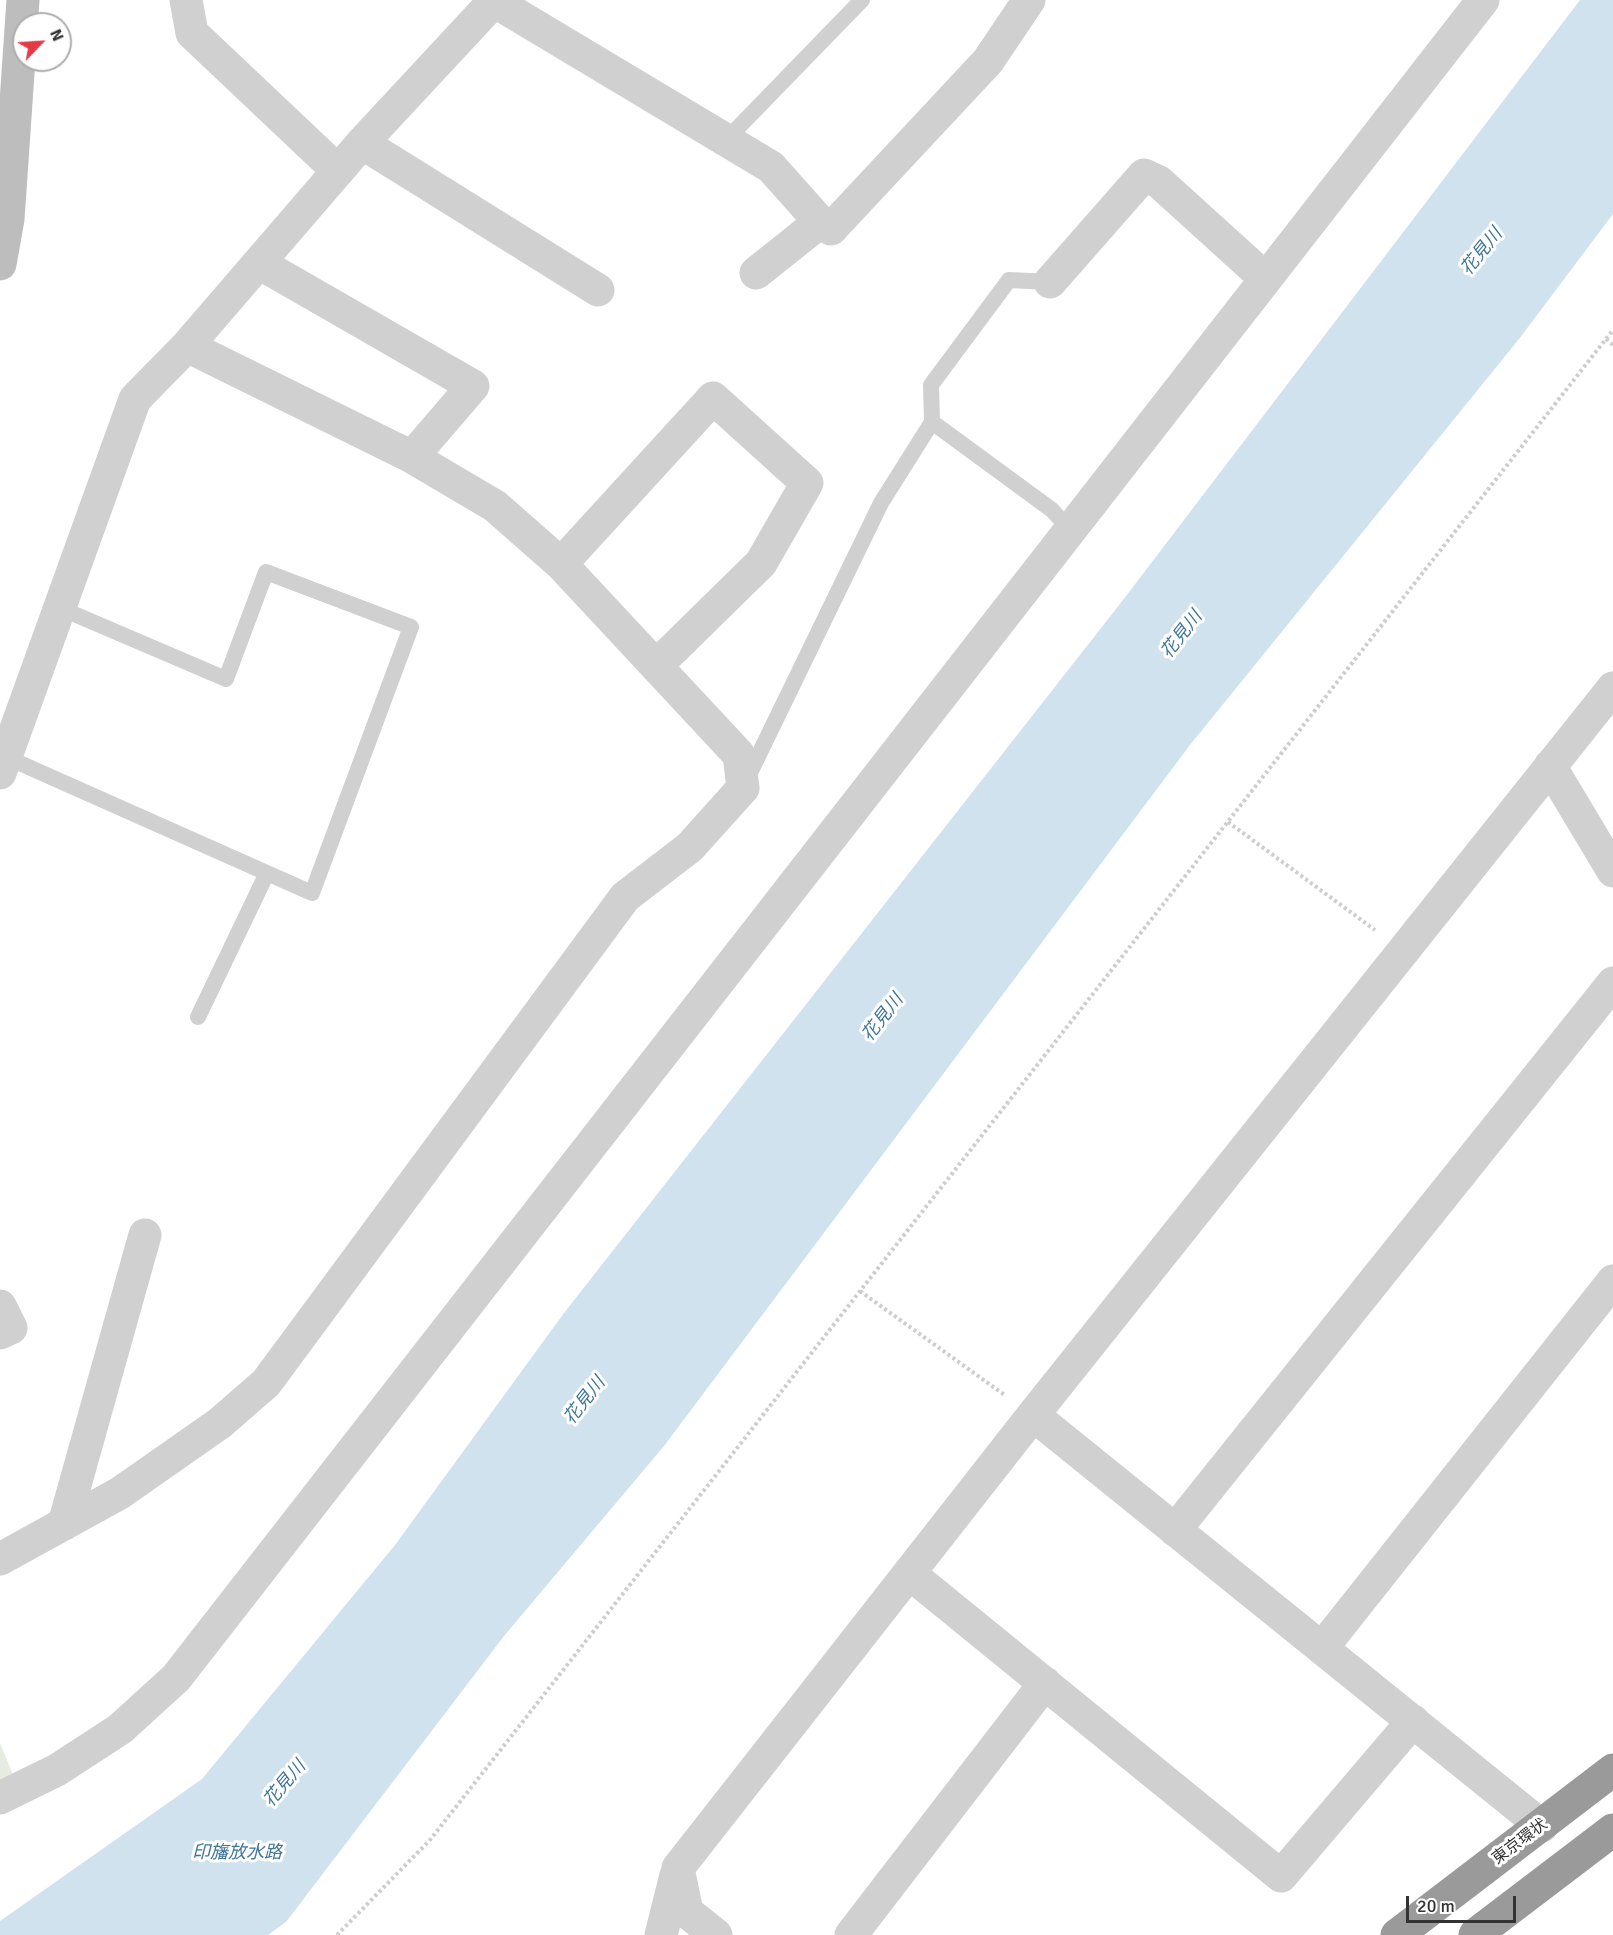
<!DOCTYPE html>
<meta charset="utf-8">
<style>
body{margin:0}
#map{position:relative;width:1613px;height:1935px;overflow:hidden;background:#fff;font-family:Signika,sans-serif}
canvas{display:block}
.north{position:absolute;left:12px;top:12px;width:60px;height:60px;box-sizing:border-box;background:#fff;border:2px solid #adadad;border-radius:50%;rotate:65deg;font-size:16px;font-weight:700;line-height:24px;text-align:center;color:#333}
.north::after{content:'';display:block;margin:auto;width:21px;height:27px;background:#e63946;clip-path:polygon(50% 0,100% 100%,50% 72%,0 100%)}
.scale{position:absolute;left:1406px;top:1896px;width:110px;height:27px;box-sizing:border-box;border:3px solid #333;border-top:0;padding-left:8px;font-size:18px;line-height:21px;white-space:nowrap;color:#333;-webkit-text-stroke:4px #fff;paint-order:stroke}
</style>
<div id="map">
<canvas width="1613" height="1935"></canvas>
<div class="north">N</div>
<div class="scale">20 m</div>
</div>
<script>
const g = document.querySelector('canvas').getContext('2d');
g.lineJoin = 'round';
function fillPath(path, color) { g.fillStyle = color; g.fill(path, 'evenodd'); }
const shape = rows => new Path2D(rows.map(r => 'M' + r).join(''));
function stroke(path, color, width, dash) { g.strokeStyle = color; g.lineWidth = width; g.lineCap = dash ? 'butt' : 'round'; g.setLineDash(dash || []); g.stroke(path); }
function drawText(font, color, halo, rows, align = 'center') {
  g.font = font + ' Signika,"Noto Sans JP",sans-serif'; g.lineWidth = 6; g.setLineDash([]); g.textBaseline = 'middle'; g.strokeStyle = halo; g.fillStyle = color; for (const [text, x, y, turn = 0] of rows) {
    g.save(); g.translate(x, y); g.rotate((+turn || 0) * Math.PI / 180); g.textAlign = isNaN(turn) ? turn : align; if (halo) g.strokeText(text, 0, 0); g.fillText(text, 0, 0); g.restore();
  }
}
fillPath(shape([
 [0,1743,14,1777,0,1783]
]), '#e6ecdf');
fillPath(shape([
 [1580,0,1613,0,1613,214,1519,339,1190,745,664,1446,504,1636,286,1922,268,1935,0,1935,0,1921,202,1779,395,1545,564,1313,1123,600]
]), '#cfe2ee');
stroke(shape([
 [1606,339,1613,345],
 [1228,822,1375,930],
 [860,1291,1006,1396],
 [337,1935,430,1840,1613,330]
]), '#cdcdcd', 4, [3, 3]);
stroke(shape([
 [726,140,862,0],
 [932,422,1052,510,1070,530],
 [6,757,312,893,411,627,266,572,226,679,60,608],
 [747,779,881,503,932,422,931,385,1009,280,1050,282],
 [198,1017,267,873]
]), '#d0d0d0', 16);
stroke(shape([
 [186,0,192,33,338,171],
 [494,1,771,167,820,222,831,229,988,61,1029,0],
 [362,143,598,290],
 [259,263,473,386,412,457],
 [756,273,820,222],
 [1050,282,1144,175,1159,182,1266,279],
 [561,564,713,398,807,483,761,563,657,665],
 [1550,766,1613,871],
 [0,773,135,399,187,346,362,143,495,0],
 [0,1306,11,1328,0,1333],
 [1033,1415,1542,1826],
 [64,1524,145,1235],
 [1175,1530,1613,983],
 [0,1559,120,1493,220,1423,266,1383,625,897,690,847,743,788,739,755,561,564,495,506,412,457,187,346],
 [909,1573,1281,1876,1413,1721],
 [1322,1648,1613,1281],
 [0,1798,57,1770,120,1729,176,1678,1483,0],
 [661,1935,676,1875],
 [716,1935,687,1912,678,1868,1033,1415,1613,688],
 [851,1935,1045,1683]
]), '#d0d0d0', 33);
stroke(shape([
 [0,264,8,219,23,0]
]), '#bdbdbd', 33);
stroke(shape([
 [1397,1935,1613,1770],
 [1475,1935,1613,1830]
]), '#9a9a9a', 33);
drawText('16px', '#333', '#fff', [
 ["東京環状",1520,1842,-37]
]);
drawText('italic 18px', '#3f7597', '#fff', [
 ["花見川",1482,252,-51],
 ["花見川",1182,635,-52],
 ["花見川",883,1018,-52],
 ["花見川",585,1401,-52],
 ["花見川",285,1784,-50],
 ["印旛放水路",237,1853]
]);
</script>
